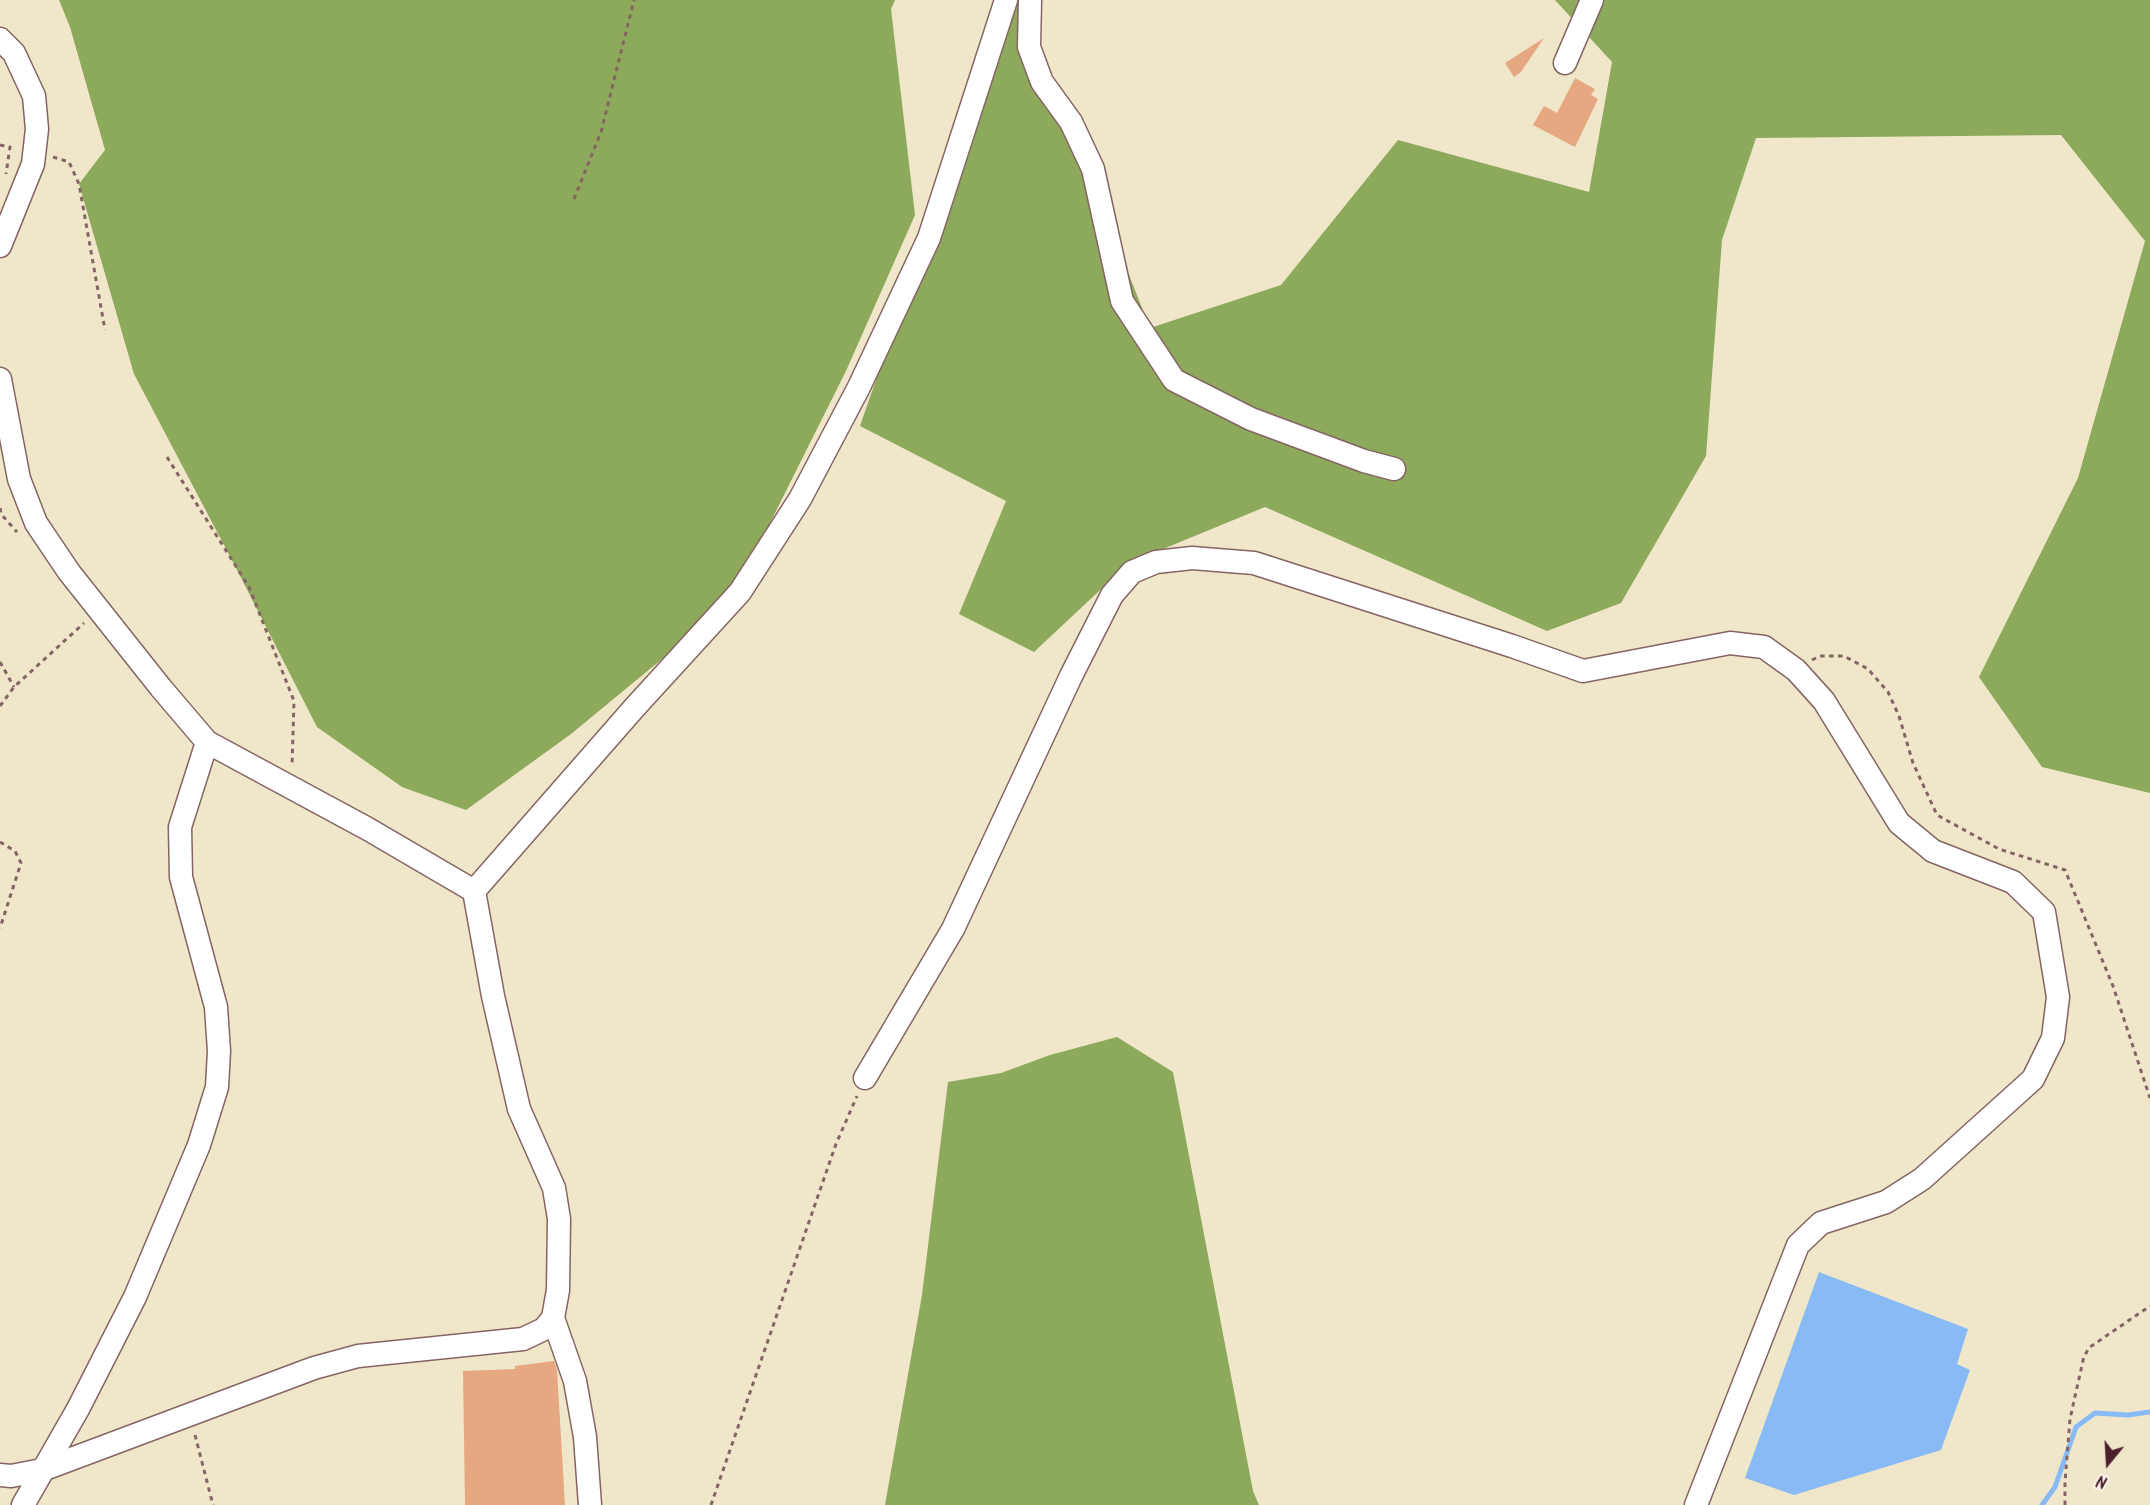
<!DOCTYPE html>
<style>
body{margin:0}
#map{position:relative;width:2150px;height:1505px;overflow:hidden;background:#f0e6ca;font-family:Kalam,sans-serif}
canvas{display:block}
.north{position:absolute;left:2078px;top:1433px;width:60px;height:60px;-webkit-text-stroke:4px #fbf7ec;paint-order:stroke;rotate:198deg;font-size:16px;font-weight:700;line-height:24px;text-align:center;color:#4a1f2b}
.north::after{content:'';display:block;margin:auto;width:21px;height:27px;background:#4a1f2b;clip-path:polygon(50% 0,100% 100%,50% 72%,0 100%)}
</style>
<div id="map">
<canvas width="2150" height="1505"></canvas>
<div class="north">N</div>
</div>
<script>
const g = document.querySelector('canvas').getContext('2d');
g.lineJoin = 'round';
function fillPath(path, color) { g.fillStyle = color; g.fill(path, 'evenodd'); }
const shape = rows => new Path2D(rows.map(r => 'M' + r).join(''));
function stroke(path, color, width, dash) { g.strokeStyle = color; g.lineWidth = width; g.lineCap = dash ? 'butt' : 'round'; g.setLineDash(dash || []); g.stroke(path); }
fillPath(shape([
 [59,0,895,0,891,9,915,215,846,371,730,603,571,734,466,810,402,787,317,727,235,566,134,374,79,184,105,150,70,27],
 [1019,0,1028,70,1081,154,1150,328,1281,285,1398,140,1589,192,1612,62,1555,0,2150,0,2150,793,2042,767,1979,677,2078,478,2145,241,2061,135,1756,138,1722,240,1706,456,1621,603,1547,631,1265,507,1129,563,1034,652,959,614,1006,501,860,426,988,56],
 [1117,1037,1173,1072,1253,1491,1259,1505,885,1505,922,1295,948,1082,1001,1073,1050,1055]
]), '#8ca95c');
fillPath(shape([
 [1819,1272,1968,1329,1957,1364,1970,1370,1941,1450,1794,1495,1745,1478]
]), '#88bbf6');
stroke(shape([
 [2042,1505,2055,1487,2076,1427,2095,1413,2128,1415,2150,1412]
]), '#88bbf6', 5);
fillPath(shape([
 [1544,38,1521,72,1514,77,1505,63],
 [1575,78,1595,89,1591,95,1598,99,1575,147,1533,125,1544,106,1557,113],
 [554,1361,557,1370,565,1505,465,1505,463,1371,515,1369,515,1366]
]), '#e6a880');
const minor = shape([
 [1030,0,1029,47,1042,82,1071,122,1093,169,1122,301,1174,380,1251,419,1364,461,1394,469],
 [0,39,14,53,34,96,37,129,33,164,0,246],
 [1565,63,1592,0],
 [0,379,19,479,36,523,69,572,161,688,207,742,368,829,474,891,493,996,519,1109,554,1188,559,1219,558,1290,553,1318,575,1381,585,1437,590,1505],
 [474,891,635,707,740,592,800,499,859,387,929,238,1006,0],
 [865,1078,953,929,1071,676,1112,595,1132,572,1156,562,1192,558,1254,563,1512,646,1583,671,1730,643,1764,647,1796,670,1824,701,1899,823,1933,851,2013,882,2044,912,2058,997,2053,1038,2033,1079,1922,1179,1886,1202,1821,1223,1798,1245,1696,1505],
 [0,1475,11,1476,42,1470,314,1368,358,1356,523,1339,544,1329,553,1318],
 [23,1505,78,1409,135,1297,199,1145,217,1087,219,1051,216,1007,181,877,180,827,207,742]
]);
stroke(minor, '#846563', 25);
stroke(shape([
 [0,145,10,147,6,174],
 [53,157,69,162,79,184,105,330],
 [574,199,601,132,634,0],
 [167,457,249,587,294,701,292,766],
 [0,508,1,514,17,532],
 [1812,660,1820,656,1844,656,1868,669,1888,692,1899,716,1913,763,1937,815,1999,849,2065,870,2113,986,2150,1098],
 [0,662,14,687],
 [0,706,14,687,84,623],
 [0,842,15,851,21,863,0,928],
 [195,1435,213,1505],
 [711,1505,836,1144,857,1096],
 [2065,1505,2065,1482,2070,1419,2084,1356,2090,1347,2150,1306]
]), '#846563', 3, [4.5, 4.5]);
stroke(minor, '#fff', 22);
</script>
